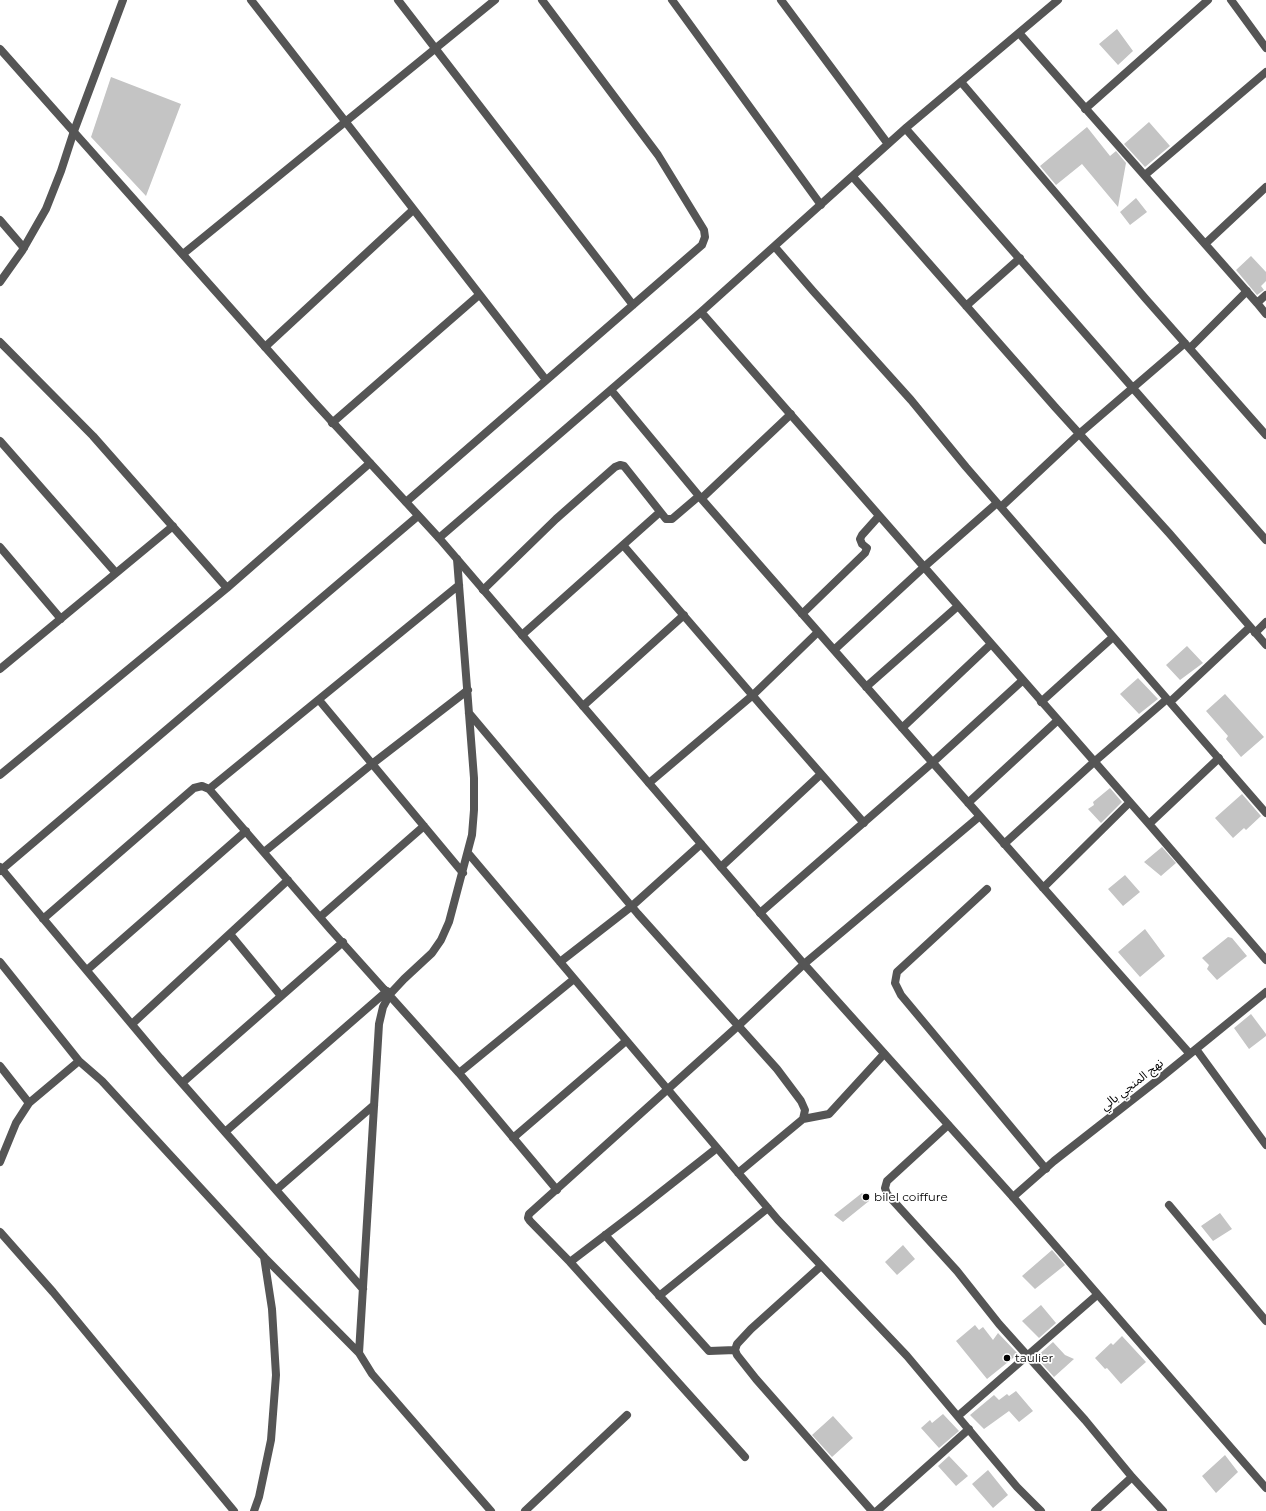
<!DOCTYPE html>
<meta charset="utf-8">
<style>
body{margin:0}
canvas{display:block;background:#fff}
</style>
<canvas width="1266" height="1511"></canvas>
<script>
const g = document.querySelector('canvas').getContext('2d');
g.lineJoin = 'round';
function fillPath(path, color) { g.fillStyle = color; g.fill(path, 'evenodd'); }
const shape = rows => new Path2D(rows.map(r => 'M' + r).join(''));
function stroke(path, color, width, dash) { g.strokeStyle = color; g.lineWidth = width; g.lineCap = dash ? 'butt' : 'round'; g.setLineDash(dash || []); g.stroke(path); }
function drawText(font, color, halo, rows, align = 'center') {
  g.font = font + ' Montserrat,"Noto Sans Arabic",sans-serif'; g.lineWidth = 3.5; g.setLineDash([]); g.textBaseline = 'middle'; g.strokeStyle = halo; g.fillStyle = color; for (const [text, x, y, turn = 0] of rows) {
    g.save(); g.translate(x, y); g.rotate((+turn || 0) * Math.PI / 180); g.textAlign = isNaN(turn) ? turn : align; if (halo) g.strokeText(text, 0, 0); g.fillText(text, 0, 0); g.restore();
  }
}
fillPath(shape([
 [1117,29,1133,51,1118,65,1099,44],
 [111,77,181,104,146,196,91,137],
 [1149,122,1170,146,1145,167,1124,144],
 [1087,127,1110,156,1116,151,1126,163,1118,207,1082,164,1056,185,1040,166],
 [1136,198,1147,212,1130,225,1120,212],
 [1251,256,1266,272,1266,281,1261,286,1264,290,1257,295,1236,270],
 [1187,646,1203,663,1180,680,1166,665],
 [1138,678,1158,699,1139,714,1120,694],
 [1225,694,1264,737,1241,757,1226,739,1228,736,1206,711],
 [1110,788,1122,802,1101,823,1088,809,1094,805,1093,802],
 [1242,794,1261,816,1246,830,1244,828,1233,838,1215,818],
 [1162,847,1176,863,1161,876,1144,862],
 [1125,875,1140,892,1123,906,1108,889],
 [1145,929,1165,956,1140,977,1118,952],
 [1228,937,1232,938,1247,956,1217,980,1207,969,1209,965,1202,958],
 [1251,1014,1266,1034,1266,1036,1249,1049,1234,1028],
 [862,1193,869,1201,843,1222,834,1215],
 [1220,1213,1232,1229,1213,1241,1201,1226],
 [903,1245,915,1259,897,1275,885,1262],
 [1052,1250,1065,1265,1035,1289,1022,1276],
 [1041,1305,1056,1323,1039,1338,1022,1321],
 [975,1325,979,1330,983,1327,993,1340,998,1333,1018,1354,987,1379,956,1341],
 [1122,1336,1146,1362,1121,1384,1107,1368,1105,1369,1095,1358,1111,1343,1113,1345],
 [1053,1342,1065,1355,1074,1359,1054,1377,1036,1357],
 [1016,1391,1033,1411,1019,1422,1009,1411,984,1429,970,1415,994,1395,999,1400,1007,1394,1009,1396],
 [943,1414,959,1431,939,1448,921,1428,930,1420,932,1423],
 [833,1416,853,1438,832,1457,812,1435],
 [1225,1455,1238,1472,1216,1493,1202,1476],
 [949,1456,968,1476,956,1486,938,1466],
 [988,1470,1008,1495,993,1508,972,1484]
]), '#c4c4c4');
stroke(shape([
 [251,0,546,380],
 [398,0,633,305],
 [672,0,821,205],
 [781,0,888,144],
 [1231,0,1266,48],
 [1019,33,1257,303],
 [961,82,1145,298,1266,435],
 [1085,109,1208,0],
 [906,129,1266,540],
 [1145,175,1266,72],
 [853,177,1055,407,1169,533,1266,645],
 [0,220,24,248],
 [1205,244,1266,187],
 [775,247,813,291,911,400,966,467,1266,813],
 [183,254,495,0],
 [0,282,22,251,46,209,61,171,74,131,123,0],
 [1266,295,1257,303,1266,314],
 [966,306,1020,258],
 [701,312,1149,824,1266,960],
 [0,342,93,436,227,588],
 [265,347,413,210],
 [1190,348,1247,291],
 [611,390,699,496,926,755,1190,1054],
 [332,423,479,295],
 [0,441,116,573],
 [702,498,791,414],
 [406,502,702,245,705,237,704,230,658,155,542,0],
 [1001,507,1079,434,1185,343],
 [439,538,701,312,907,127,1058,0],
 [623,545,766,711,864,823],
 [0,547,61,619],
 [457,559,474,778,474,810,472,835,449,922,441,940,432,953,404,979,390,994,383,1007,379,1024,359,1353,372,1374,491,1511],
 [483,590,556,519,615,467,620,465,624,466,666,519,672,519,699,496],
 [802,614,865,553,867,548,862,544,860,539,862,535,879,516],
 [1255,633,1266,622],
 [522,635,660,512],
 [834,650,924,567,997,503],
 [0,669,173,526],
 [866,687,958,606],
 [319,700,463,873],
 [1041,702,1113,637],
 [1170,702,1250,627],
 [583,706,684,615],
 [469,713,638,914,777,1069,801,1101,805,1110,803,1119,738,1173],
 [902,728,991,644],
 [0,775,227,588,370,463],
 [649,783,753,695,818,632],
 [209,789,459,585],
 [968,803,1058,720],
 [1149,824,1219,758],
 [1004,844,1094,762,1167,699],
 [264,852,372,764,468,690],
 [468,853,778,1220,907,1356,1017,1487,1041,1511],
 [0,867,160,1058,363,1289],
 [721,867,821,774],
 [0,871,418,516],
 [1043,888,1130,802],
 [987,889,897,972,895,983,901,995,1046,1169],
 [760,913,932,763,1023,680],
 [320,917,424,826],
 [43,919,194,788,202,786,209,789,330,929,459,1073,557,1190],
 [230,934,281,996],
 [0,962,79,1061],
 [560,962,632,906,701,844],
 [87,970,246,831],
 [132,1024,288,880],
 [1196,1049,1266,1145],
 [0,1066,29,1103],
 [459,1073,574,979],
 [182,1083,343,942],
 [803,1119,829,1114,884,1054],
 [948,1125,887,1181,885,1188,887,1194,957,1271,999,1324,1085,1420,1132,1477,1163,1511],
 [225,1132,387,991],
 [513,1138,626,1041],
 [0,1162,16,1123,29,1103,79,1061,102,1081,264,1257,359,1353],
 [276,1190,374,1105],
 [1013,1197,1054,1161,1164,1075,1266,992],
 [1169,1205,1266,1321],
 [0,1232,53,1292,234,1511],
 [605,1235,709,1351,735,1350],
 [570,1262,637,1211,717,1148],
 [821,1266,751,1329,737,1344,735,1350,737,1355,756,1379,872,1511],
 [659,1296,768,1208],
 [958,1416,1097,1295],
 [745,1457,570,1262,530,1221,528,1218,529,1214,738,1026,804,964,980,816],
 [254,1511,259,1497,271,1440,276,1375,272,1309,264,1257],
 [525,1511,627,1415],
 [877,1511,969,1429],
 [1095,1511,1132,1477]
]), '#555', 8);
stroke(shape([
 [0,49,314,402,439,538,804,964,1013,1197,1266,1488]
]), '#555', 8);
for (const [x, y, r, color] of [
 [866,1197,4,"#000"],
 [1007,1358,4,"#000"]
]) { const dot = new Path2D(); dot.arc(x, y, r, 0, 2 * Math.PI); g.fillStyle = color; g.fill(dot); stroke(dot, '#fff', 1.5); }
drawText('12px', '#000', '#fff', [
 ["نهج المنجي بالي",1132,1085,-38]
]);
drawText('12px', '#000', '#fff', [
 ["bilel coiffure",874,1197],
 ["taulier",1015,1358]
], 'left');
</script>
